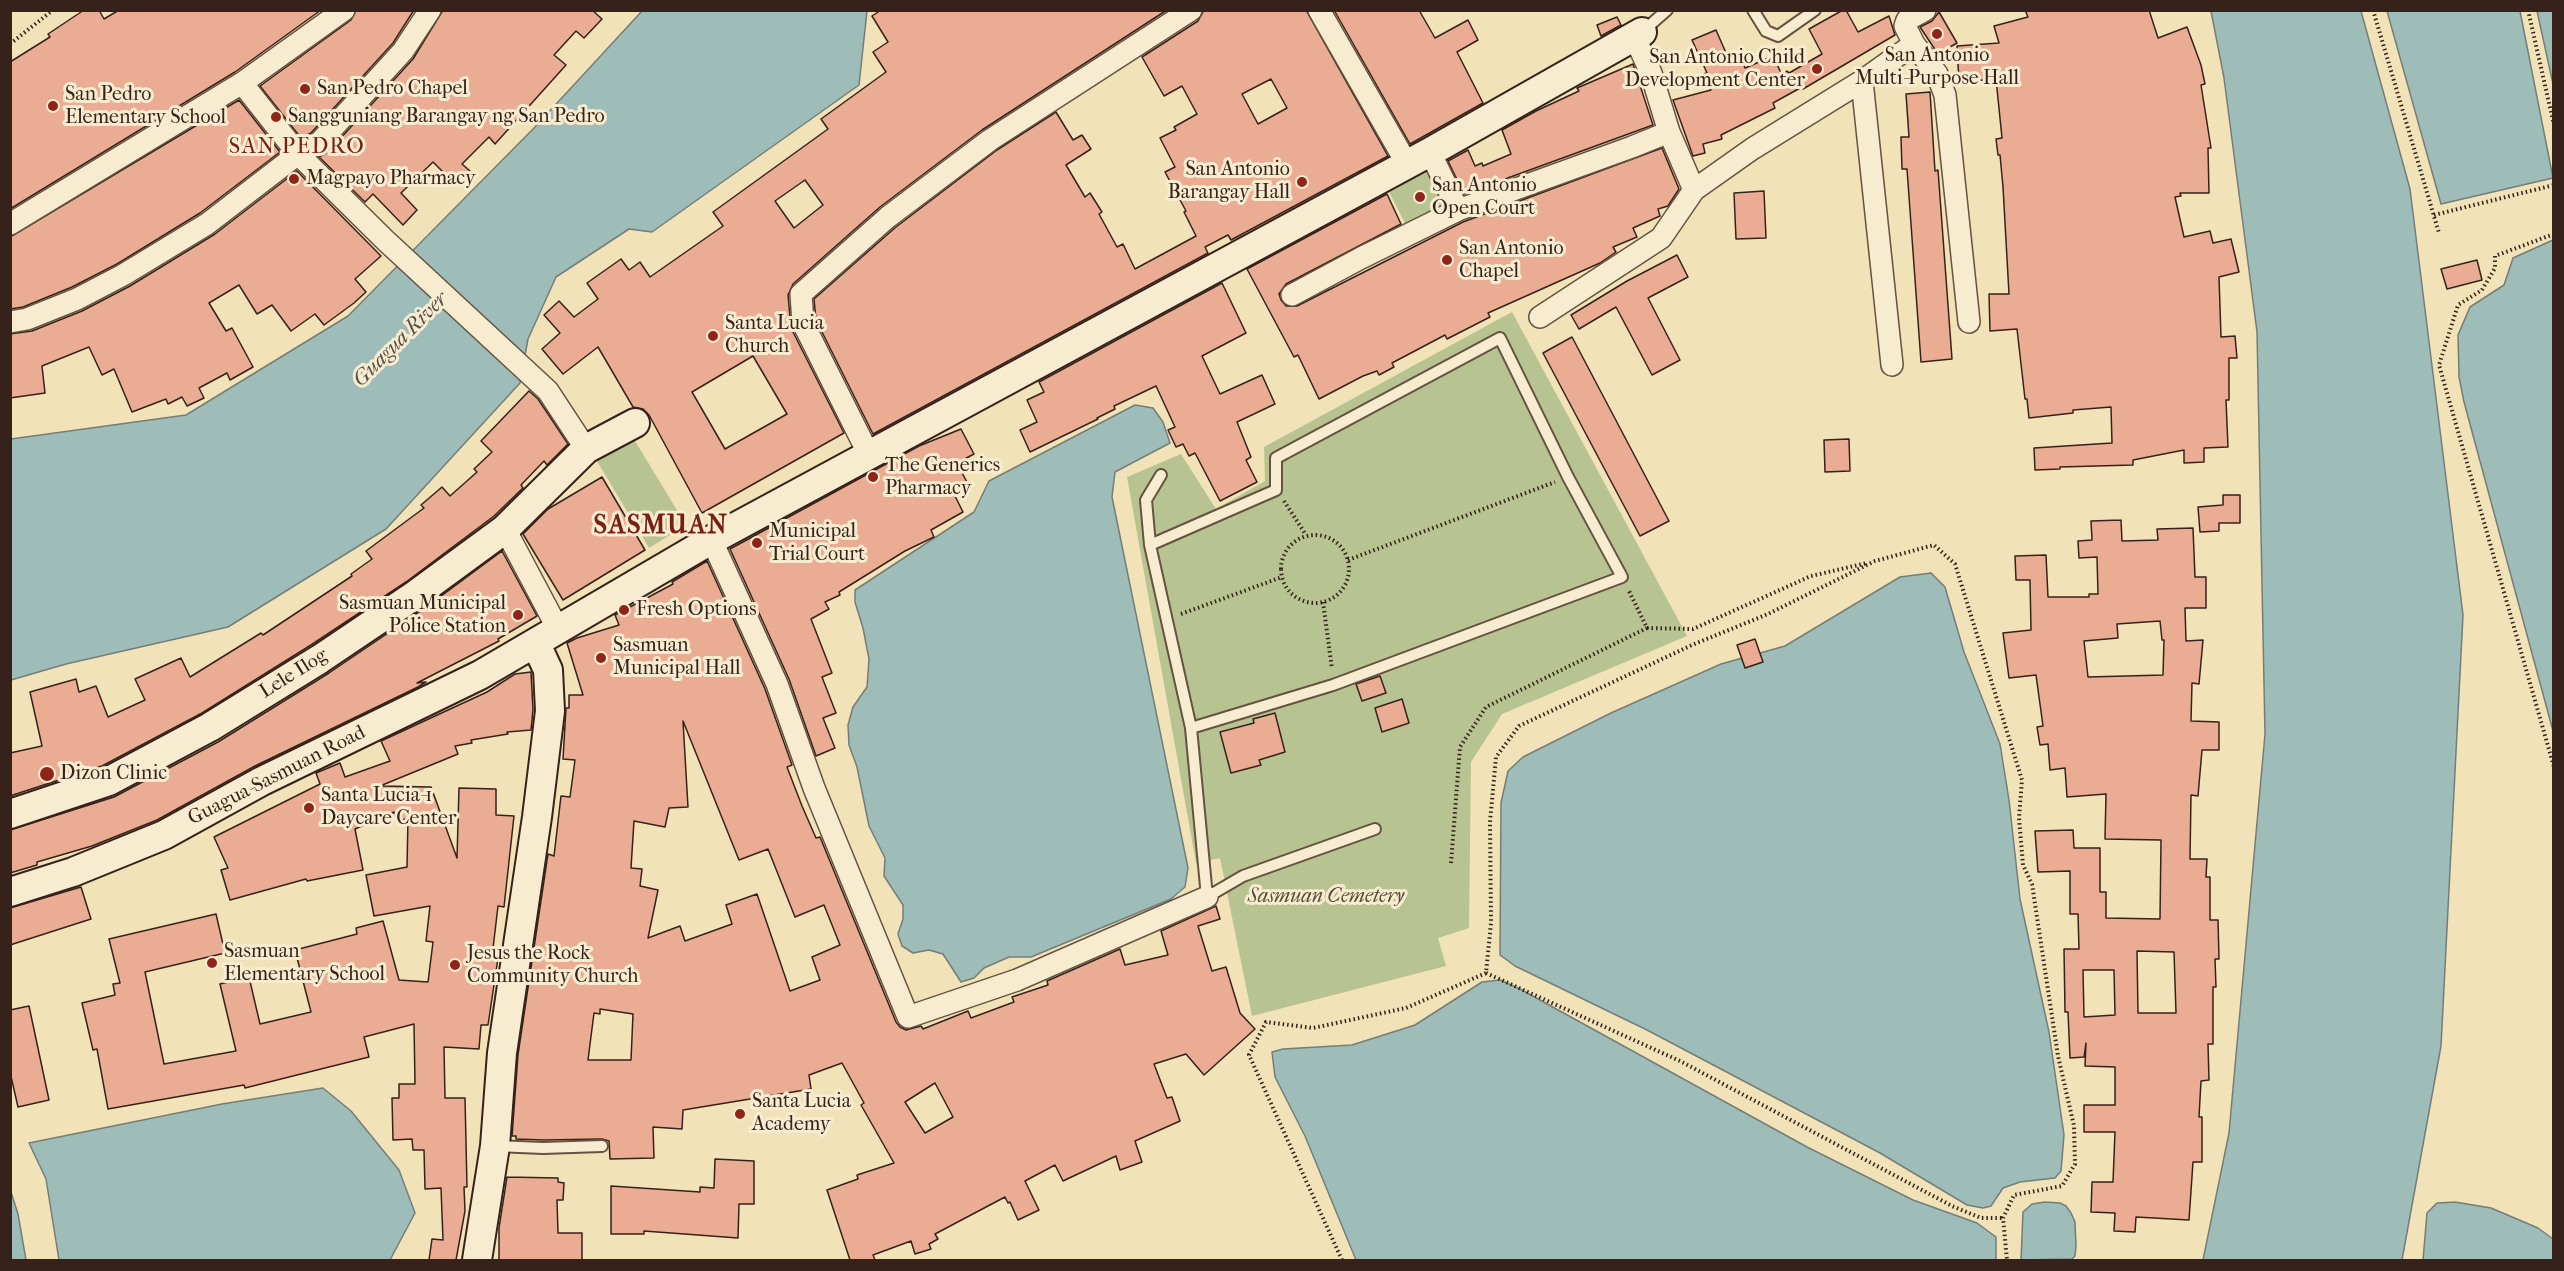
<!DOCTYPE html>
<style>
body{margin:0}
#map{position:relative;width:2564px;height:1271px;overflow:hidden;background:#f2e2b7;font-family:"IM FELL French Canon",serif}
canvas{display:block}
.frame{position:absolute;inset:0;border:12px solid #36221a;pointer-events:none}
</style>
<div id="map">
<canvas width="2564" height="1271"></canvas>
<div class="frame"></div>
</div>
<script>
const g = document.querySelector('canvas').getContext('2d');
g.lineJoin = 'round';
function fillPath(path, color) { g.fillStyle = color; g.fill(path, 'evenodd'); }
const shape = rows => new Path2D(rows.map(r => 'M' + r).join(''));
function stroke(path, color, width, dash) { g.strokeStyle = color; g.lineWidth = width; g.lineCap = dash ? 'butt' : 'round'; g.setLineDash(dash || []); g.stroke(path); }
function drawText(font, color, halo, rows, align = 'center') {
  g.font = font + ' "IM FELL French Canon",serif'; g.lineWidth = 6; g.setLineDash([]); g.textBaseline = 'middle'; g.strokeStyle = halo; g.fillStyle = color; for (const [text, x, y, turn = 0] of rows) {
    g.save(); g.translate(x, y); g.rotate((+turn || 0) * Math.PI / 180); g.textAlign = isNaN(turn) ? turn : align; if (halo) g.strokeText(text, 0, 0); g.fillText(text, 0, 0); g.restore();
  }
}
fillPath(shape([
 [1433,165,1453,206,1408,229,1387,188],
 [1512,312,1687,636,1502,714,1471,762,1469,928,1438,938,1446,966,1252,1016,1220,858,1196,863,1127,477,1181,454,1216,509,1265,481,1264,447],
 [632,436,686,525,649,548,595,458]
]), '#b7c491');
const water = shape([
 [642,11,867,11,859,85,652,232,629,229,556,277,528,339,520,383,386,529,228,627,66,664,11,680,11,439,186,415,348,316,534,128,642,11],
 [2211,11,2361,11,2410,189,2463,615,2441,1046,2402,1260,2203,1260,2229,1133,2265,734,2257,332,2224,78,2211,11],
 [2387,11,2520,11,2553,178,2441,204,2387,11],
 [2537,11,2553,11,2553,84,2537,11],
 [2553,240,2553,731,2464,402,2459,377,2458,335,2470,307,2504,285,2513,258,2553,240],
 [1135,405,1153,408,1163,422,1170,443,1115,472,1112,497,1188,868,1185,887,1171,899,1031,957,1009,957,984,968,974,978,961,982,943,954,929,950,913,953,902,946,898,934,903,919,903,905,884,876,885,858,869,826,857,767,849,745,848,725,853,707,867,687,869,659,863,628,855,602,855,590,974,512,989,481,1135,405],
 [1931,573,1945,587,1964,652,2000,744,2009,800,2020,899,2049,1032,2064,1135,2061,1171,2055,1178,2020,1182,2003,1188,1991,1206,1983,1208,1967,1205,1880,1153,1647,1030,1515,966,1500,955,1501,803,1508,771,1523,757,1611,713,1721,664,1785,646,1900,577,1931,573],
 [1500,980,1520,989,1807,1147,1913,1200,1977,1223,1996,1237,1996,1260,1356,1260,1305,1136,1275,1077,1272,1052,1283,1049,1352,1045,1415,1025,1482,982,1500,980],
 [323,1088,351,1111,399,1170,415,1213,390,1260,59,1260,46,1179,29,1143,222,1104,323,1088],
 [11,1192,18,1214,26,1260,11,1260,11,1192],
 [2045,1202,2060,1203,2066,1206,2071,1213,2075,1222,2076,1246,2075,1256,2072,1259,2021,1260,2023,1212,2032,1204,2045,1202],
 [2455,1202,2491,1208,2538,1228,2553,1239,2553,1260,2423,1260,2427,1213,2437,1203,2455,1202]
]);
fillPath(water, '#9ebcb8');
stroke(water, '#747e79', 1.5);
const building = shape([
 [84,10,99,10,104,19,119,10,321,10,235,72,10,209,10,62,50,37,48,34,84,10],
 [356,10,414,10,393,43,311,133,301,138,260,86,351,20,356,10],
 [443,10,592,10,602,19,584,38,576,31,554,55,566,65,495,144,489,137,462,164,470,171,456,185,433,162,401,193,417,210,403,225,373,194,365,202,319,157,328,152,413,59,443,10],
 [881,10,1167,10,982,130,880,207,793,284,788,295,791,328,844,433,702,513,649,415,643,409,633,407,598,347,563,374,542,349,560,333,544,315,559,301,574,317,598,299,587,283,621,259,629,270,640,262,650,277,723,226,713,212,828,129,821,119,886,72,873,52,888,42,872,16,881,10],
 [805,180,823,205,794,228,775,201,805,180],
 [753,356,787,414,725,449,692,392,753,356],
 [1204,10,1306,10,1388,156,1231,240,1228,235,1205,247,1208,253,873,434,816,320,814,299,896,227,997,150,1056,112,1073,140,1082,135,1091,149,1066,165,1085,197,1090,193,1102,212,1099,214,1117,247,1123,244,1135,269,1196,236,1184,212,1186,211,1165,172,1175,167,1160,138,1176,130,1174,127,1197,114,1182,86,1164,96,1142,57,1198,21,1204,10],
 [1271,79,1287,108,1258,124,1242,94,1271,79],
 [1334,10,1419,10,1435,38,1468,20,1478,40,1457,52,1483,103,1410,144,1334,10],
 [1843,10,1846,10,1858,32,1889,16,1895,35,1803,89,1802,87,1773,103,1775,108,1721,135,1722,139,1703,144,1705,153,1693,156,1673,100,1711,90,1703,74,1707,73,1692,40,1716,30,1730,62,1740,57,1745,68,1773,56,1782,75,1787,71,1789,73,1822,54,1809,29,1843,10],
 [2025,10,2149,10,2158,38,2187,27,2201,65,2205,84,2201,85,2211,148,2208,148,2209,193,2180,193,2181,196,2175,197,2184,237,2210,231,2213,243,2231,239,2239,272,2219,277,2221,337,2235,336,2237,358,2229,358,2229,400,2226,400,2228,447,2204,448,2204,462,2184,463,2184,450,2133,460,2133,465,2060,467,2060,469,2035,470,2034,448,2112,443,2111,407,2073,410,2073,413,2029,418,2027,399,2025,399,2017,329,1990,331,1989,294,2009,294,2003,187,2000,155,1998,155,1996,139,2002,138,1996,79,1959,82,1957,46,1999,43,1994,26,2028,17,2025,10],
 [1939,12,1957,43,1938,54,1920,27,1932,21,1939,12],
 [1617,17,1621,25,1601,36,1597,25,1617,17],
 [1633,64,1653,125,1464,194,1448,161,1468,150,1475,166,1482,163,1483,166,1511,154,1502,130,1536,111,1579,91,1577,88,1633,64],
 [1930,92,1935,171,1938,170,1952,359,1921,362,1907,169,1902,169,1901,137,1909,137,1906,94,1930,92],
 [239,100,280,152,200,213,117,264,72,287,23,307,10,309,10,237,239,100],
 [1662,148,1679,189,1668,206,1658,209,1660,216,1633,228,1637,237,1613,247,1616,252,1600,263,1488,313,1490,317,1447,339,1445,335,1392,363,1394,367,1379,375,1377,371,1363,376,1319,399,1298,355,1294,357,1247,269,1387,194,1401,224,1286,284,1279,294,1281,300,1286,306,1297,306,1463,222,1662,148],
 [297,171,381,256,355,279,366,292,354,303,324,325,315,314,291,331,272,305,257,314,239,285,209,303,226,331,232,328,253,367,230,380,227,373,199,388,204,398,187,406,182,397,168,404,166,399,132,412,114,369,102,375,89,347,42,366,45,393,10,398,10,334,32,331,82,311,130,286,215,234,297,171],
 [1764,191,1766,238,1736,239,1734,193,1764,191],
 [1677,255,1688,277,1648,298,1680,360,1652,375,1616,307,1579,329,1571,315,1627,281,1677,255],
 [2477,260,2482,280,2447,289,2441,269,2477,260],
 [1222,283,1246,333,1202,356,1220,394,1262,375,1275,404,1237,422,1251,457,1246,460,1257,482,1220,501,1195,453,1189,456,1183,444,1176,447,1168,430,1175,427,1156,386,1114,406,1115,409,1097,418,1098,419,1030,452,1020,430,1037,422,1027,400,1044,392,1039,382,1222,283],
 [1572,337,1669,521,1640,536,1543,353,1572,337],
 [529,391,538,399,568,444,547,465,544,461,521,485,523,488,494,516,406,582,311,645,202,713,102,766,10,796,10,753,42,746,30,692,76,679,79,692,96,686,108,717,145,700,135,679,181,658,190,677,261,633,263,635,352,576,351,574,372,559,366,551,424,508,421,505,442,487,450,496,477,472,474,469,492,452,481,441,529,391],
 [961,429,974,454,957,463,970,488,955,496,963,512,931,530,934,537,905,551,839,592,840,595,825,602,829,609,811,619,832,673,822,677,836,713,823,718,835,748,816,756,789,679,730,549,919,446,961,429],
 [1849,439,1850,471,1825,472,1824,440,1849,439],
 [602,477,645,550,563,600,523,534,548,509,602,477],
 [2223,495,2240,495,2240,523,2219,523,2219,531,2200,532,2198,507,2223,505,2223,495],
 [2121,520,2122,541,2158,540,2157,529,2193,528,2195,577,2206,577,2206,608,2185,608,2186,641,2203,640,2199,684,2192,683,2191,721,2219,722,2219,750,2202,750,2198,796,2191,795,2190,859,2207,859,2206,877,2210,877,2210,920,2218,920,2219,959,2215,959,2216,987,2213,987,2213,1044,2208,1044,2209,1080,2201,1081,2199,1117,2202,1117,2202,1162,2193,1162,2189,1220,2136,1217,2135,1232,2114,1231,2115,1213,2091,1212,2092,1182,2113,1182,2115,1132,2084,1132,2084,1105,2115,1105,2115,1067,2085,1066,2086,1043,2084,1057,2070,1058,2068,1012,2065,1012,2064,949,2079,949,2078,914,2070,914,2070,871,2038,872,2035,831,2073,830,2074,848,2100,848,2100,892,2106,892,2106,918,2160,919,2161,840,2105,839,2106,794,2067,797,2065,768,2050,770,2048,744,2040,745,2037,727,2043,726,2036,675,2009,678,2003,633,2031,630,2030,580,2016,580,2015,556,2046,555,2048,597,2089,597,2089,594,2098,594,2097,557,2079,558,2078,541,2092,540,2091,521,2121,520],
 [2160,621,2162,640,2164,640,2163,675,2088,677,2084,641,2118,638,2117,624,2160,621],
 [2137,951,2174,952,2176,1013,2138,1013,2137,951],
 [2083,970,2114,970,2115,1015,2084,1017,2083,970],
 [502,551,537,616,498,639,499,641,417,683,426,682,418,687,255,766,157,820,92,846,37,862,37,865,10,873,10,830,114,797,218,742,329,673,425,608,502,551],
 [707,561,765,689,792,765,787,767,802,806,816,838,820,837,896,1022,900,1027,906,1030,921,1026,923,1029,968,1011,971,1018,1014,1002,1012,997,1048,985,1047,981,1120,949,1125,965,1168,955,1161,931,1216,906,1220,919,1198,926,1212,971,1226,967,1240,1013,1255,1029,1204,1075,1186,1054,1154,1064,1167,1098,1172,1097,1180,1121,1135,1141,1142,1162,1120,1170,1116,1156,1063,1181,1055,1165,1025,1181,1039,1210,1018,1220,1010,1202,1008,1203,1005,1197,935,1234,938,1239,929,1244,931,1249,915,1254,911,1241,873,1255,875,1260,850,1260,827,1190,858,1179,857,1175,894,1163,861,1105,864,1103,842,1063,809,1075,811,1089,683,1110,682,1129,653,1127,654,1158,610,1159,609,1141,602,1139,543,1140,516,1139,516,1136,512,1136,518,1055,548,854,554,856,561,796,570,797,575,760,563,759,566,708,569,708,569,695,583,695,567,643,577,638,619,625,615,615,673,584,672,582,707,561],
 [683,721,739,860,768,849,795,917,824,905,840,945,812,957,820,980,790,991,757,894,726,905,732,924,685,941,680,926,648,938,658,890,640,886,642,869,631,868,634,821,665,827,669,808,688,807,683,721],
 [600,1009,633,1014,631,1060,588,1060,594,1013,600,1014,600,1009],
 [935,1083,953,1117,925,1133,905,1102,935,1083],
 [1755,639,1763,662,1745,668,1737,645,1755,639],
 [531,672,533,710,531,730,507,732,508,734,471,740,472,743,455,746,458,754,380,786,431,787,457,858,459,788,496,789,496,815,514,816,504,907,498,906,492,957,498,958,488,1025,481,1025,479,1049,444,1047,445,1098,465,1098,467,1187,464,1187,465,1211,456,1260,429,1260,432,1239,443,1240,441,1188,425,1189,424,1150,413,1150,412,1139,393,1140,392,1098,399,1098,399,1084,415,1084,414,1024,364,1037,369,1057,245,1088,244,1085,108,1109,97,1049,93,1050,82,1003,115,995,113,984,120,983,109,939,216,914,225,953,145,972,164,1064,236,1051,220,984,249,977,260,1024,311,1012,295,950,357,934,356,928,383,921,399,980,428,982,433,942,426,941,430,906,374,916,366,875,407,867,408,818,397,822,394,812,355,829,363,870,307,881,306,879,230,900,221,870,228,868,214,837,320,784,316,773,340,763,345,777,390,761,381,741,487,692,515,674,531,672],
 [1380,676,1386,693,1362,701,1356,684,1380,676],
 [1402,699,1409,723,1382,732,1375,708,1402,699],
 [1275,713,1285,752,1259,760,1261,765,1231,773,1220,732,1254,723,1253,719,1275,713],
 [81,887,91,919,10,945,10,908,81,887],
 [29,1006,49,1100,18,1107,10,1072,10,1010,29,1006],
 [715,1159,754,1161,754,1204,739,1204,738,1238,644,1231,644,1234,611,1234,611,1186,700,1192,700,1187,714,1188,715,1159],
 [507,1177,558,1178,558,1182,564,1183,563,1200,557,1200,558,1233,582,1233,582,1260,499,1260,499,1228,507,1177]
]);
fillPath(building, '#eaac93');
stroke(building, '#36221a', 1.5);
const lane = shape([
 [1753,10,1766,31,1778,36,1815,10],
 [1642,32,1667,10],
 [1150,545,1146,500,1161,475],
 [1191,728,1333,685,1622,577,1568,477,1500,338,1276,458,1276,490,1150,545,1191,728,1207,897,1243,876,1375,829],
 [495,1146,543,1148,602,1146]
]);
const street = shape([
 [1319,10,1407,164],
 [1925,10,1907,20,1905,26,1914,44,1937,74,1945,95,1969,322],
 [1634,36,1651,73,1669,132,1694,190],
 [1862,81,1892,365],
 [242,83,298,154,385,240,548,391,586,449],
 [1430,152,1458,210],
 [10,224,242,83,344,10],
 [1292,295,1361,258,1458,210,1632,147,1669,132],
 [1540,317,1661,238,1694,190,1752,149,1862,81,1914,44],
 [10,322,27,319,77,299,123,275,207,224,298,154,319,143,403,51,430,10],
 [869,455,803,323,801,294,888,217,990,140,1191,10],
 [505,529,559,631],
 [712,541,777,684,814,788,908,1017,1017,980,1207,897]
]);
const secondary = shape([
 [10,814,109,781,210,727,320,659,415,595,505,529,586,449,635,423],
 [10,892,73,872,164,835,262,781,480,675,704,544,1430,152,1642,32],
 [477,1260,495,1146,502,1053,537,817,550,711,548,670,536,644]
]);
stroke(lane, '#655241', 14);
stroke(street, '#655241', 24);
stroke(secondary, '#36221a', 32);
stroke(shape([
 [2373,10,2439,233],
 [2528,10,2554,125],
 [10,44,53,10],
 [2434,215,2554,185],
 [2554,234,2495,256,2495,268,2482,290,2458,305,2439,365,2554,767],
 [1284,501,1306,535],
 '1281 569a34 34 0 1 1 68 0a34 34 0 1 1-68 0Z',
 [1348,560,1555,482],
 [1323,602,1332,669],
 [1181,614,1282,577],
 [1647,628,1693,629,1811,576,1867,563],
 [1451,863,1460,747,1486,707,1647,628,1628,589],
 [1486,973,1680,1061,1952,1206,1981,1218,2003,1218],
 [1342,1260,1249,1055,1266,1022,1313,1028,1406,1008,1486,973,1491,923,1490,822,1496,757,1519,726,1692,645,1768,614,1875,561,1934,545,1955,564,2022,780,2019,818,2023,865,2032,884,2058,1056,2074,1126,2075,1164,2062,1186,2014,1195,2003,1218,2007,1260]
]), '#36221a', 4, [1.5, 3]);
stroke(lane, '#f7ecd0', 10);
stroke(street, '#f7ecd0', 21);
stroke(secondary, '#f7ecd0', 28);
for (const [x, y, r, color] of [
 [1937,34,6,"#8f2418"],
 [1817,69,6,"#8f2418"],
 [305,89,6,"#8f2418"],
 [53,106,6,"#8f2418"],
 [276,117,6,"#8f2418"],
 [294,179,6,"#8f2418"],
 [1302,182,6,"#8f2418"],
 [1420,197,6,"#8f2418"],
 [1447,260,6,"#8f2418"],
 [713,336,6,"#8f2418"],
 [873,477,6,"#8f2418"],
 [757,543,6,"#8f2418"],
 [624,610,6,"#8f2418"],
 [518,615,6,"#8f2418"],
 [601,658,6,"#8f2418"],
 [47,774,8,"#8f2418"],
 [309,808,6,"#8f2418"],
 [212,963,6,"#8f2418"],
 [455,965,6,"#8f2418"],
 [740,1114,6,"#8f2418"]
]) { const dot = new Path2D(); dot.arc(x, y, r, 0, 2 * Math.PI); g.fillStyle = color; g.fill(dot); stroke(dot, '#f7ecd0', 2); }
drawText('20px', '#36221a', '#f7ecd0', [
 ["San Antonio",1937,56,"center"],
 ["Multi-Purpose Hall",1937,79,"center"],
 ["San Antonio Child",1805,58,"right"],
 ["Development Center",1805,81,"right"],
 ["San Pedro Chapel",317,89],
 ["San Pedro",65,95],
 ["Elementary School",65,118],
 ["Sangguniang Barangay ng San Pedro",288,117],
 ["San Antonio",1290,170,"right"],
 ["Barangay Hall",1290,193,"right"],
 ["Magpayo Pharmacy",306,179],
 ["San Antonio",1432,186],
 ["Open Court",1432,209],
 ["San Antonio",1459,249],
 ["Chapel",1459,272],
 ["Santa Lucia",725,324],
 ["Church",725,347],
 ["The Generics",885,466],
 ["Pharmacy",885,489],
 ["Municipal",769,532],
 ["Trial Court",769,555],
 ["Sasmuan Municipal",506,604,"right"],
 ["Police Station",506,627,"right"],
 ["Fresh Options",636,610],
 ["Sasmuan",613,646],
 ["Municipal Hall",613,669],
 ["Dizon Clinic",60,774],
 ["Santa Lucia-1",321,796],
 ["Daycare Center",321,819],
 ["Sasmuan",224,952],
 ["Elementary School",224,975],
 ["Jesus the Rock",467,954],
 ["Community Church",467,977],
 ["Santa Lucia",752,1102],
 ["Academy",752,1125]
], 'left');
drawText('20px', '#36221a', '#f7ecd0', [
 ["Lele Ilog",294,674,-32],
 ["Guagua-Sasmuan Road",277,776,-27]
]);
drawText('italic 20px', '#564a38', '#f7ecd0', [
 ["Sasmuan Cemetery",1326,897]
]);
drawText('italic 21px', '#555049', '#f7ecd0', [
 ["Guagua River",401,340,-45]
]);
g.letterSpacing = '1.5px';
drawText('22px', '#7a1f14', '#f7ecd0', [
 ["SAN PEDRO",297,148]
]);
g.letterSpacing = '0px';
g.letterSpacing = '1.5px';
drawText('bold 26px', '#7a1f14', '#f7ecd0', [
 ["SASMUAN",661,527]
]);
g.letterSpacing = '0px';
</script>
